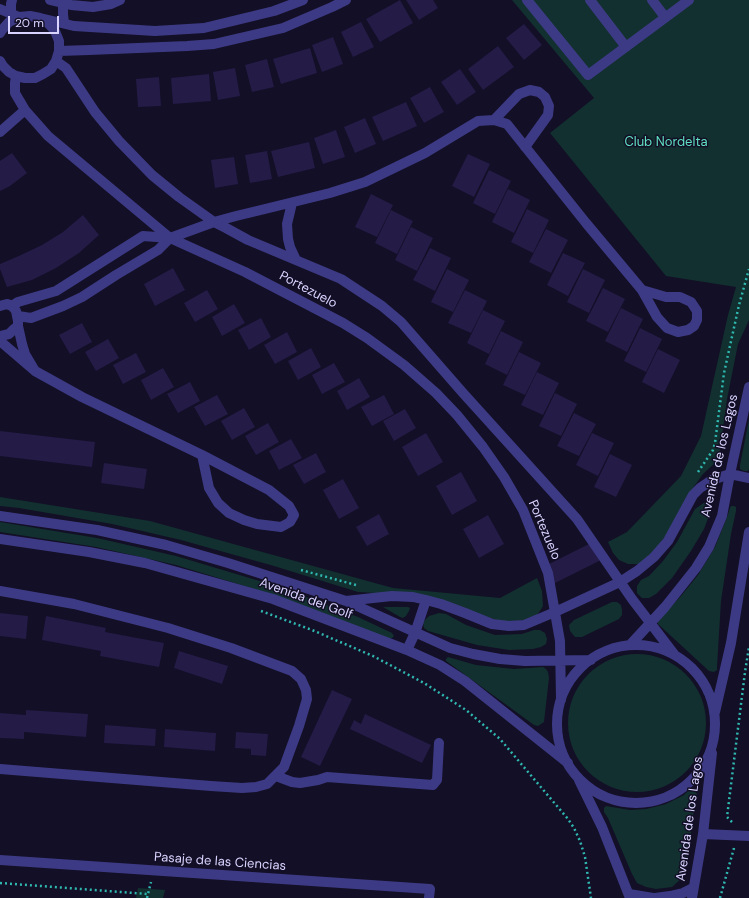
<!DOCTYPE html>
<style>
body{margin:0}
#map{position:relative;width:749px;height:898px;overflow:hidden;background:#130f26;font-family:"DM Sans",sans-serif}
canvas{display:block}
.scale{position:absolute;left:8px;top:16px;width:51px;height:18px;box-sizing:border-box;border:2px solid #d9d4ff;border-top:0;padding-left:5px;font-size:12px;line-height:14px;white-space:nowrap;color:#d9d4ff;-webkit-text-stroke:3px #130f26;paint-order:stroke}
</style>
<div id="map">
<canvas width="749" height="898"></canvas>
<div class="scale">20 m</div>
</div>
<script>
const g = document.querySelector('canvas').getContext('2d');
g.lineJoin = 'round';
function fillPath(path, color) { g.fillStyle = color; g.fill(path, 'evenodd'); }
const shape = rows => new Path2D(rows.map(r => 'M' + r).join(''));
function stroke(path, color, width, dash) { g.strokeStyle = color; g.lineWidth = width; g.lineCap = dash ? 'butt' : 'round'; g.setLineDash(dash || []); g.stroke(path); }
function drawText(font, color, halo, rows, align = 'center') {
  g.font = font + ' "DM Sans",sans-serif'; g.lineWidth = 3; g.setLineDash([]); g.textBaseline = 'middle'; g.strokeStyle = halo; g.fillStyle = color; for (const [text, x, y, turn = 0] of rows) {
    g.save(); g.translate(x, y); g.rotate((+turn || 0) * Math.PI / 180); g.textAlign = isNaN(turn) ? turn : align; if (halo) g.strokeText(text, 0, 0); g.fillText(text, 0, 0); g.restore();
  }
}
fillPath(shape([
 [512,0,749,0,749,320,738,344,727,399,720,450,714,464,703,474,690,492,670,530,660,544,646,560,638,564,628,564,619,560,613,553,608,542,627,532,681,476,701,436,728,315,736,287,666,276,550,133,594,98],
 [749,419,749,469,748,471,744,471,740,469,740,465],
 [0,497,150,521,393,588,500,598,537,578,542,591,543,606,540,611,536,616,528,620,505,622,392,594,358,592,274,566,181,540,112,524,19,508,0,506],
 [705,502,708,502,710,506,710,513,704,529,691,551,672,578,656,594,649,598,642,598,637,593,637,586,641,580,649,576,663,561,677,542,695,509],
 [731,506,734,506,736,507,736,511,731,534,721,601,717,667,717,670,714,672,709,671,658,624,658,620,681,596,698,575,715,547,727,517,730,508],
 [0,522,97,538,176,556,283,588,358,617,392,633,394,636,392,638,389,639,280,597,176,565,96,547,0,532],
 [612,602,617,602,621,605,622,610,622,615,619,619,582,637,575,637,570,631,569,625,574,620],
 [383,607,408,607,410,608,409,611,406,616,403,618,400,617],
 [439,613,446,614,466,625,495,635,522,634,534,630,540,630,545,633,547,639,546,644,541,647,533,649,509,650,477,645,428,631,424,628,423,623,425,620,429,616],
 '568 723a69 69 0 1 1 138 0a69 69 0 1 1-138 0Z',
 [448,657,476,665,514,669,543,667,546,669,548,672,549,678,544,722,538,726,534,725,446,661,446,659],
 [694,790,697,794,695,801,687,865,681,879,672,887,656,889,646,887,637,883,632,874,608,818,604,812,604,808,606,806,630,810,646,809,666,804,684,795,688,791],
 [138,888,165,890,163,898,136,898]
]), '#12302f');
fillPath(shape([
 [400,0,413,23,380,42,366,19],
 [406,0,433,0,438,8,419,20],
 [361,22,374,47,353,57,341,32],
 [524,24,542,45,524,60,506,38],
 [333,37,343,64,322,72,312,45],
 [498,46,514,67,483,90,468,69],
 [310,48,317,73,281,84,273,59],
 [267,59,274,87,252,92,245,65],
 [235,68,240,96,218,100,213,72],
 [460,69,476,92,457,105,441,82],
 [209,74,211,101,173,104,171,78],
 [159,77,161,106,138,107,136,79],
 [430,87,444,112,424,123,410,98],
 [406,102,417,126,383,141,372,117],
 [365,118,376,144,355,153,344,127],
 [336,130,345,157,323,164,314,138],
 [309,142,315,168,278,177,271,151],
 [267,151,272,179,250,183,245,155],
 [12,153,27,173,10,186,0,191,0,161],
 [468,154,490,164,474,197,452,186],
 [234,157,238,184,215,188,211,160],
 [489,170,511,181,495,214,473,203],
 [508,189,530,200,514,233,492,222],
 [371,194,393,205,377,237,355,227],
 [527,209,549,220,533,253,511,242],
 [391,210,413,221,397,254,375,243],
 [83,215,99,235,79,253,56,268,32,280,7,287,0,269,0,264,21,255,42,245,63,232],
 [411,227,433,238,417,271,395,260],
 [546,229,568,240,551,273,529,262],
 [430,248,451,258,435,291,413,280],
 [563,253,585,263,568,296,547,285],
 [173,268,185,290,155,306,144,284],
 [447,269,469,280,453,312,431,302],
 [583,269,605,280,589,313,567,302],
 [603,288,625,299,608,332,586,321],
 [207,290,218,309,195,322,184,303],
 [465,290,487,301,471,333,448,323],
 [234,304,245,323,222,336,212,317],
 [621,308,643,319,627,352,605,341],
 [483,310,505,321,489,354,467,343],
 [261,318,271,337,249,350,238,330],
 [82,323,92,342,70,354,59,335],
 [640,328,662,339,646,372,624,361],
 [501,331,523,342,507,375,485,364],
 [287,332,297,352,275,364,264,345],
 [108,339,119,358,96,371,85,352],
 [311,348,321,367,298,380,288,361],
 [658,349,680,360,664,393,642,382],
 [519,352,541,363,525,395,503,385],
 [136,353,146,372,123,384,113,365],
 [334,363,345,382,322,394,312,375],
 [163,368,174,387,151,400,141,380],
 [537,372,559,383,543,415,521,405],
 [359,378,370,397,347,410,337,391],
 [190,382,200,401,178,413,167,394],
 [555,393,577,404,561,436,539,426],
 [217,395,228,414,205,426,194,407],
 [384,395,394,414,372,426,361,407],
 [244,408,255,427,232,440,221,421],
 [405,409,416,428,394,441,383,421],
 [574,413,596,424,579,456,557,446],
 [268,423,279,442,256,455,245,436],
 [0,431,95,442,92,467,0,456],
 [426,433,443,462,418,476,402,447],
 [592,433,614,443,598,476,576,465],
 [291,439,302,458,279,470,269,451],
 [316,453,326,472,304,484,293,465],
 [610,454,632,465,616,497,594,487],
 [104,463,147,469,144,489,101,483],
 [461,472,477,501,452,515,436,486],
 [343,479,359,508,339,519,323,490],
 [379,514,389,534,367,546,356,527],
 [488,515,504,544,479,558,463,529],
 [597,540,605,558,549,586,541,568],
 [0,613,28,616,26,639,0,636],
 [46,616,106,628,105,632,164,643,159,667,100,656,101,651,42,640],
 [179,651,228,666,222,684,174,668],
 [332,690,352,699,320,766,301,757],
 [26,710,88,714,86,737,24,732,24,739,0,738,0,713,26,715],
 [365,714,431,745,422,763,350,729,354,720,361,724],
 [105,725,156,729,155,746,104,743],
 [165,729,216,733,215,751,164,747],
 [236,732,268,734,266,756,251,755,251,749,235,748]
]), '#241b47');
stroke(shape([
 [698,472,713,450,715,443,724,373,739,305,749,269],
 [301,570,356,585],
 [261,611,312,630,373,656,424,683,466,710,500,739,568,819,574,828,580,841,585,857,591,898],
 [732,822,727,817,745,672,749,647],
 [0,883,148,894],
 [147,898,151,882],
 [720,898,734,848]
]), '#2fb8b0', 2.5, [2, 3]);
stroke(shape([
 [50,0,71,5,93,7,111,4,120,0],
 [527,0,588,75,689,0],
 [590,0,626,47],
 [652,0,665,17],
 [63,3,63,14,64,23],
 [0,9,19,17],
 [11,14,11,4,12,0],
 [40,18,74,26,155,31,204,28,274,11,303,0],
 [0,33,2,30,9,22,19,17,30,16,40,18,49,24,55,31,59,41,59,51,56,61,51,69,43,74,35,78,25,78,16,76,9,72,3,66,0,61],
 [59,51,89,50,187,46,214,44,283,28,332,7,346,0],
 [56,61,66,68,95,112,119,141,152,175,179,197,214,222,226,228,248,240,341,279,382,306,401,322,463,393,577,519,632,599,674,654],
 [16,76,15,83,15,93,25,110,48,136,170,238,245,272,343,323,367,338,404,365,436,393,457,415,483,447,504,477,523,510,548,573,560,641,561,700],
 [494,120,519,94,530,90,539,92,545,97,549,106,548,115,525,147],
 [0,132,25,110],
 [292,203,287,224,288,239,290,247,296,260],
 [0,306,7,304,12,306,16,311,18,321,18,326,13,330,9,334,0,336],
 [12,306,18,302,56,291,143,236,170,238,214,222,236,216,265,209,330,193,365,182,425,153,478,121,494,120,507,124,586,223,642,290,657,317,667,328,678,332,688,330,694,326,697,320,697,311,691,302,680,297,666,297,642,290],
 [18,316,31,318,63,306,82,297,116,275,158,250,170,238],
 [0,341,35,371,25,354,22,344,18,326],
 [35,371,82,397,202,455,269,490,289,506,294,515,290,522,281,527,257,524,244,520,229,513,218,503,209,488,202,455],
 [0,516,97,530,166,545,228,563,346,601,450,648,473,654,500,659,525,661,591,660],
 [0,539,89,552,145,563,273,599,407,650,440,665,465,681,568,763],
 [0,591,74,604,168,628,231,648,292,671,301,679,306,690,307,699,299,726,284,767,267,784,256,787,242,788,211,786,0,769],
 [346,601,373,598,392,596,413,597,426,600,441,604,465,613,492,624,509,626,524,625,555,612,620,582,637,571,654,557,668,541,693,495,700,488,712,480,730,474,749,478],
 [630,645,665,607,696,568,709,547,722,516,730,474,749,387],
 '557 724a79 79 0 1 1 158 0a79 79 0 1 1-158 0Z',
 [407,650,415,633,426,600],
 [715,712,731,643,749,532],
 [276,776,292,782,300,783,318,780,327,777,433,785,437,780,439,743],
 [579,780,602,827,630,898],
 [703,834,749,836],
 [0,860,430,889,429,898],
 [629,894,653,898],
 [655,898,670,896,683,893,693,888],
 [692,898,703,834,712,753]
]), '#3d3a85', 10);
drawText('13px', '#5fe0c0', '#130f26', [
 ["Club Nordelta",666,143]
]);
drawText('13px', '#d9d4ff', '#130f26', [
 ["Portezuelo",308,290,28],
 ["Avenida de los Lagos",720,456,-77],
 ["Portezuelo",544,530,67],
 ["Avenida del Golf",306,599,20],
 ["Avenida de los Lagos",690,819,-82],
 ["Pasaje de las Ciencias",220,862,4]
]);
</script>
